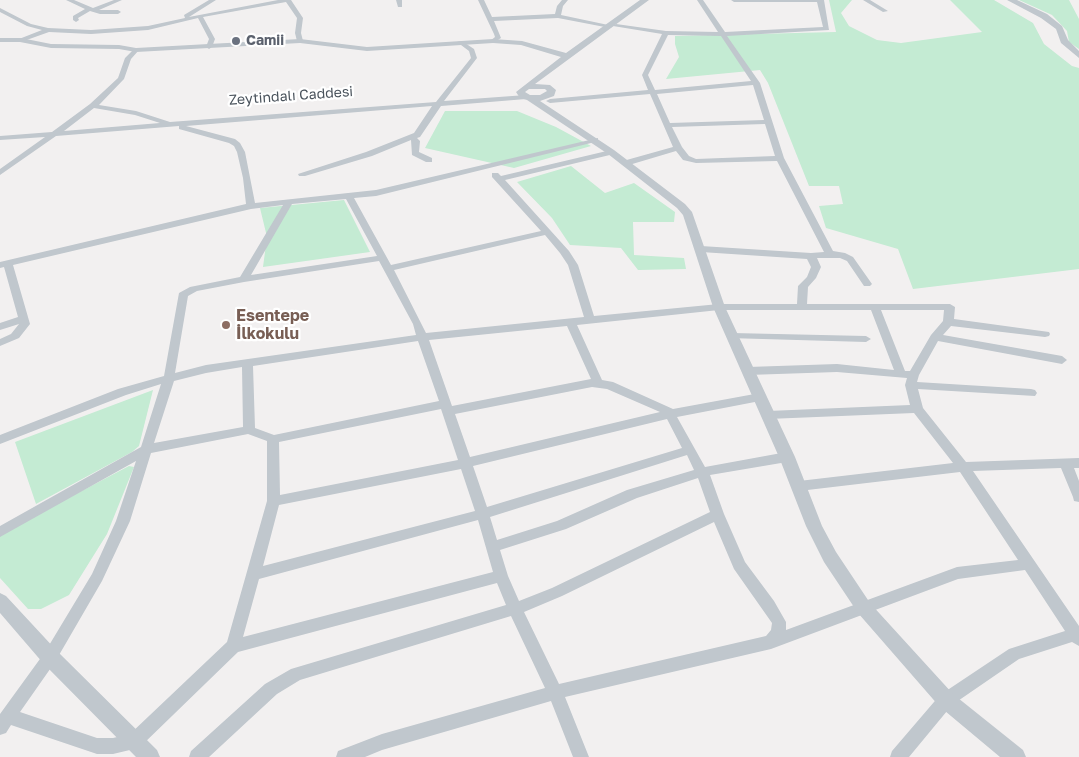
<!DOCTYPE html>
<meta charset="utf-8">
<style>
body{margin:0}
canvas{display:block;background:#f2f0f0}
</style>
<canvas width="1079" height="757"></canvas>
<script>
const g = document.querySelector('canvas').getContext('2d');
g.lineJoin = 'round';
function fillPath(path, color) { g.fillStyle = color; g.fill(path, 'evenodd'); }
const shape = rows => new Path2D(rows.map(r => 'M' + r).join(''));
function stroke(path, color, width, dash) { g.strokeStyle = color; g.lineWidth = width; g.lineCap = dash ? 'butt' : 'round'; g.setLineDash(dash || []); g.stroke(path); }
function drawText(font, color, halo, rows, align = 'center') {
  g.font = font + ' "Golos Text",sans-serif'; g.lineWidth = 4.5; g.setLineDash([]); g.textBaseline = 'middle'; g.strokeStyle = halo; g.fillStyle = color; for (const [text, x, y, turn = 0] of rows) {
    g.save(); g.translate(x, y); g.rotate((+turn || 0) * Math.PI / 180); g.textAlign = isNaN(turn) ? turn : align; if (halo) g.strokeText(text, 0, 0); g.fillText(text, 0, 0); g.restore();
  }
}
fillPath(shape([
 [829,0,852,0,841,13,849,26,877,40,901,43,982,32,950,0,994,0,1033,23,1044,44,1072,66,1079,68,1079,269,913,289,898,249,826,228,819,206,843,204,839,186,809,186,768,83,760,70,666,79,679,57,675,44,675,36,836,32],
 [1019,0,1069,0,1079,19,1079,49,1069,42,1067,31,1052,15],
 [445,111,517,111,556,127,591,146,514,168,425,148],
 [571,166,605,193,634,183,675,212,674,222,633,222,634,255,684,258,686,269,638,270,621,248,570,245,552,218,517,182],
 [344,200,370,252,263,267,267,237,260,208],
 [153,390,139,446,132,452,36,504,15,442],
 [129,466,134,467,107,534,69,595,41,609,28,609,0,578,0,534]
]), '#c4ebd3');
fillPath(shape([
 [66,0,74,0,93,8,114,0,122,0,99,10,118,10,121,12,118,14,100,14,90,11,78,18,79,20,76,22,73,20,73,16,85,9,66,0],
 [209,0,216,0,189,17,278,0,291,0,303,18,301,33,303,41,300,43,297,41,295,33,297,18,286,2,203,17,215,39,212,47,209,49,206,47,209,39,198,18,148,30,91,34,49,32,21,42,18,40,19,39,42,30,27,26,0,12,0,8,31,24,48,28,91,30,148,26,185,18,184,15,209,0],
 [396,0,402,0,402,7,398,7,396,0],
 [478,0,484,0,492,17,555,14,557,6,562,0,568,0,563,6,561,15,613,26,616,24,666,31,718,32,697,0,703,0,725,32,823,27,817,2,734,2,731,0,824,0,829,30,727,36,760,83,784,158,833,251,845,253,853,257,872,284,870,286,864,286,847,261,840,258,817,258,821,267,816,278,808,287,807,304,950,304,955,307,954,319,1049,332,1050,334,1049,336,1045,337,951,326,943,335,1062,356,1067,360,1062,364,938,341,919,375,917,382,1031,389,1035,390,1037,393,1035,396,918,389,923,408,966,462,1079,458,1079,468,1074,468,1079,481,1079,502,1074,501,1073,497,1061,468,973,471,1079,626,1079,646,1072,642,1019,659,952,705,909,757,890,757,892,751,940,695,1009,649,1065,631,1025,570,958,579,771,649,565,697,589,757,573,757,551,701,382,750,365,757,336,757,338,751,382,734,545,688,511,616,300,680,277,694,209,757,189,757,191,751,265,684,291,669,506,605,497,583,238,652,140,747,134,749,113,754,97,754,11,725,6,733,0,735,0,714,45,652,92,574,116,521,136,461,0,537,0,526,141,447,161,384,126,395,0,444,0,435,118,389,164,376,179,293,190,287,240,277,283,205,251,209,13,265,30,324,19,338,0,346,0,339,11,334,19,324,0,330,0,323,18,317,4,267,0,268,0,262,246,204,243,178,237,152,234,146,229,143,179,129,179,126,56,136,0,175,0,169,45,137,0,140,0,136,52,132,90,104,118,78,125,58,134,49,139,50,131,59,124,79,99,105,136,111,170,122,436,102,471,58,469,51,457,42,462,41,474,49,477,58,444,101,526,95,530,97,526,99,441,106,420,137,417,138,420,141,419,152,432,158,432,162,426,162,412,155,411,140,372,156,305,176,299,176,298,174,366,152,414,133,432,106,186,126,235,139,240,143,245,152,255,203,376,190,598,138,598,142,595,142,376,196,354,198,391,265,541,231,492,177,492,173,498,173,501,176,611,150,615,152,614,154,505,180,569,251,578,265,594,316,719,304,797,304,798,286,807,277,811,267,807,259,701,252,696,249,701,246,811,253,824,252,777,161,696,163,683,160,676,151,629,165,623,165,623,161,673,147,650,94,550,103,546,101,550,99,648,90,642,75,662,34,613,26,610,28,558,18,494,21,501,38,493,43,490,41,495,37,494,34,478,0],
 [668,35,721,36,751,81,655,90,648,75,668,35],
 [753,85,764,120,670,123,657,94,753,85],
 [94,108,135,115,160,123,64,131,94,108],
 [765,124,775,156,696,159,689,156,682,147,672,127,765,124],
 [346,199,377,256,251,275,292,204,346,199],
 [545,235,560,253,568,265,584,317,426,333,394,270,545,235],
 [379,261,413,324,416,335,206,365,175,373,188,296,197,291,244,282,379,261],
 [719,310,871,310,894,370,837,364,748,367,742,371,748,375,837,372,907,378,905,385,910,405,768,411,762,415,768,419,914,413,953,463,799,481,794,483,793,486,794,489,799,491,960,472,1018,560,957,567,786,630,786,622,774,601,745,562,724,514,710,475,787,462,791,460,793,457,791,454,787,452,705,467,677,417,760,401,766,397,764,394,760,393,673,409,613,382,602,380,577,325,719,310],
 [881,310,944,310,943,321,931,335,910,371,905,371,881,310],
 [567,326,591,379,452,406,429,340,567,326],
 [418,341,439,401,274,435,255,428,253,366,418,341],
 [242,367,243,427,154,443,174,381,206,373,242,367],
 [592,387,607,389,660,412,470,457,455,414,592,387],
 [441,409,458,460,280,495,279,442,441,409],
 [667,419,682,448,487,507,473,466,667,419],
 [248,434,267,441,267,501,227,642,130,734,113,738,97,738,20,712,55,662,102,581,130,521,151,453,248,434],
 [687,455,694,470,627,490,557,521,497,540,490,517,687,455],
 [461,469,475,511,263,566,279,505,461,469],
 [698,478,710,512,552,588,519,601,508,576,500,550,566,529,637,498,698,478],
 [478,520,493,572,243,637,259,579,478,520],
 [714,522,734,569,772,623,771,630,766,636,559,684,524,612,562,596,714,522],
 [863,0,870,0,888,11,883,12,863,0],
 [732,333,866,336,871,339,866,342,728,338,727,336,732,333]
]), '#c0c7cd');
fillPath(shape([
 [640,0,649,0,535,84,550,85,556,90,554,96,540,101,614,150,685,204,692,212,725,307,795,457,822,526,836,552,870,603,953,694,1023,750,1026,757,1000,757,939,706,858,613,824,562,806,526,779,457,713,307,683,215,677,208,608,154,527,100,520,98,516,92,561,57,521,45,493,43,367,51,300,43,136,52,119,49,51,48,20,42,0,42,0,38,21,38,51,44,119,45,136,48,300,39,367,47,493,39,522,41,566,53,640,0],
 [529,89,545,89,547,91,540,95,530,95,525,92,529,89],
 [1007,0,1017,0,1047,14,1062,26,1068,40,1079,51,1079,58,1061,43,1056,29,1041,18,1007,0],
 [0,593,6,596,57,651,157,750,160,757,136,757,43,663,0,613,0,593]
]), '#c0c7cd');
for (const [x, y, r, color] of [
 [236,41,5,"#6b7280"],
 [226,325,5,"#8d6e63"]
]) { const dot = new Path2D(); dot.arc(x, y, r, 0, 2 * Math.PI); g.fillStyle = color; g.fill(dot); stroke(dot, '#fff', 2); }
drawText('bold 14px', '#5b616d', '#fff', [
 ["Camii",246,41]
], 'left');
drawText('14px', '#4a535c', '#fff', [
 ["Zeytindalı Caddesi",291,96,-4]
]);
drawText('bold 16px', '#785e54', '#fff', [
 ["Esentepe",236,316],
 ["İlkokulu",236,334]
], 'left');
</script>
